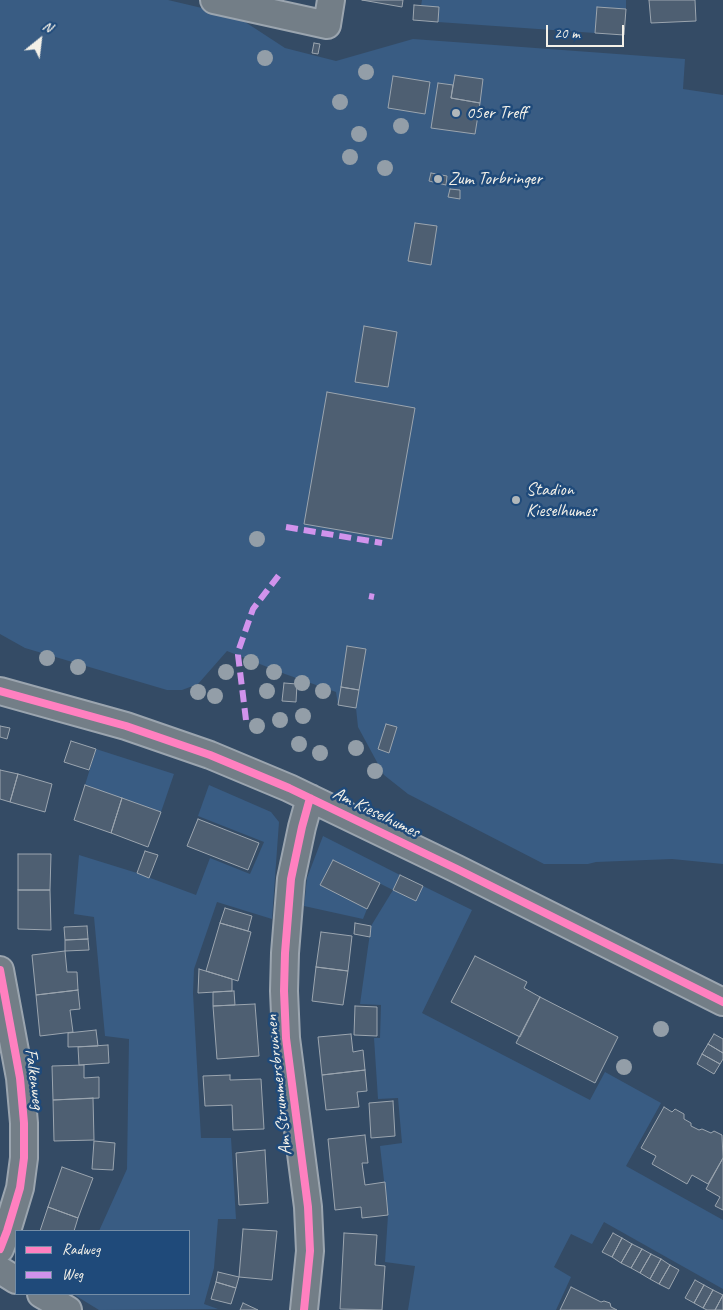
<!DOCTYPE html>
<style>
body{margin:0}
#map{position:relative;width:723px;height:1310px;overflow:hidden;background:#344b65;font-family:Caveat,sans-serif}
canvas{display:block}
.legend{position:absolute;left:15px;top:1230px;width:175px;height:65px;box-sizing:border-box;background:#1f4a7a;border:1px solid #748da6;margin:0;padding:6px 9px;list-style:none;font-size:15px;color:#f4f1e8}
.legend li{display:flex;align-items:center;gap:10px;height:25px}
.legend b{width:25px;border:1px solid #748da6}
.north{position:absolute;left:15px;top:15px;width:50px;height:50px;-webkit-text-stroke:4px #1f4a7a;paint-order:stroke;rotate:29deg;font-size:14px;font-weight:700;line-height:20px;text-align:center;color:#f4f1e8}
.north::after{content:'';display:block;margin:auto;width:18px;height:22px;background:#f4f1e8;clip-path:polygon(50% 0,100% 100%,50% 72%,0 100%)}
.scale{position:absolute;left:546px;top:25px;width:78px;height:22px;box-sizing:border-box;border:2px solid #f4f1e8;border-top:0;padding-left:6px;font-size:15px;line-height:18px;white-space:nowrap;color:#f4f1e8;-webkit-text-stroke:4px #1f4a7a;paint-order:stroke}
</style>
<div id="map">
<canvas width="723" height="1310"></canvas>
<ul class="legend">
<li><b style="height:6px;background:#ff80c0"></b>Radweg</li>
<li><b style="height:6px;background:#d193ec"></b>Weg</li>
</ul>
<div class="north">N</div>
<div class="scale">20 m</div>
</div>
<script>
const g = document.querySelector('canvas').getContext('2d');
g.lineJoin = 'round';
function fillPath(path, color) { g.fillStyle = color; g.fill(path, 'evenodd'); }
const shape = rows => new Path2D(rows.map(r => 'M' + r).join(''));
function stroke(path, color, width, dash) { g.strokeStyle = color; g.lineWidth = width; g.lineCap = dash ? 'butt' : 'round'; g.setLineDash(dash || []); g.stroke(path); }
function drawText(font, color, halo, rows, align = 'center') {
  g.font = font + ' Caveat,sans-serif'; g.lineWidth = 5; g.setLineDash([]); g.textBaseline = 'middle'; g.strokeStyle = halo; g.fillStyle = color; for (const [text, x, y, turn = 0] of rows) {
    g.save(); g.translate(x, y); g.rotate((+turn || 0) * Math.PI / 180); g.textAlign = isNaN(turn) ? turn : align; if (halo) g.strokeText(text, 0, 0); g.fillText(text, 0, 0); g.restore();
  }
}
fillPath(shape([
 [0,0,168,0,236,16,285,48,336,61,413,39,685,59,683,89,723,95,723,864,672,859,596,862,588,864,544,864,408,794,384,775,358,727,356,708,338,705,336,692,285,674,227,651,198,684,182,690,167,690,25,648,0,634],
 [422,0,626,0,626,9,597,7,595,33,438,22,438,7,421,6],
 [96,749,174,774,161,812,85,785],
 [209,785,271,812,279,822,272,919,217,902,194,969,193,993,201,1138,231,1138,236,1219,218,1219,214,1268,204,1304,218,1309,99,1310,73,1294,189,1294,189,1231,99,1231,127,1169,129,1039,105,1036,94,917,74,914,79,855,137,873,196,895,210,858,250,874,264,842,198,816],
 [323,836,400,875,393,890,416,901,423,886,472,910,422,1013,590,1100,605,1072,661,1103,626,1166,723,1220,723,1289,604,1222,592,1244,571,1234,554,1267,571,1277,556,1310,408,1310,415,1266,385,1262,388,1215,380,1146,402,1143,398,1098,378,1099,374,1038,380,1038,381,1005,360,1004,371,926,393,890,333,860,320,885,367,909,363,919,304,906,307,878]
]), '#395c83');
const building = shape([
 [362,0,403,0,402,7,362,0],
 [649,0,695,0,696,21,651,23,649,0],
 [414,5,439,7,438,22,413,20,414,5],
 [597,7,626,9,624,35,595,33,597,7],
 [314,43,320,44,318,54,312,53,314,43],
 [455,75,483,79,480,103,451,98,455,75],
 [393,76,430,82,425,114,388,108,393,76],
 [438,83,453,85,451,98,480,103,475,134,431,128,438,83],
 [431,173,447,176,446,185,429,181,431,173],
 [450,189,460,190,460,199,448,197,450,189],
 [415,223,437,226,431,265,408,261,415,223],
 [364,326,397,332,388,387,355,382,364,326],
 [327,392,415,408,392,539,304,524,327,392],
 [347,646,366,649,359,690,341,687,347,646],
 [284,683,297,684,296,702,282,701,284,683],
 [341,687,359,690,356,708,338,705,341,687],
 [386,724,397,727,389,753,378,749,386,724],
 [0,726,10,728,7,739,0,737,0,726],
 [71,741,96,749,89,770,64,762,71,741],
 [0,770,18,774,10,802,0,799,0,770],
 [18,774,52,784,45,812,10,802,18,774],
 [85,785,122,798,111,833,74,820,85,785],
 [122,798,161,812,148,847,111,833,122,798],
 [198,819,259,843,248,870,187,846,198,819],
 [145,851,158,855,149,878,137,873,145,851],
 [18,854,51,854,50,890,18,890,18,854],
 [333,860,380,883,367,909,320,885,333,860],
 [400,875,423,886,416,901,393,890,400,875],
 [18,890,50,890,51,930,18,929,18,890],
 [225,908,252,916,248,931,220,923,225,908],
 [220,923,251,932,238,981,206,971,220,923],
 [355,923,371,926,370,937,354,934,355,923],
 [87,926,88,939,65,940,64,927,87,926],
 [321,932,352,936,348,971,316,967,321,932],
 [88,939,89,950,65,951,65,940,88,939],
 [65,951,67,972,77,972,78,990,36,995,32,955,65,951],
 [475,956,527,982,524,988,540,997,520,1037,451,1002,475,956],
 [316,967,348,971,343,1005,312,1001,316,967],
 [199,969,232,979,232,991,198,993,199,969],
 [78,990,80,1009,70,1010,73,1032,40,1036,36,995,78,990],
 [234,991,235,1005,213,1006,213,992,234,991],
 [540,997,618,1037,595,1083,516,1043,540,997],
 [255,1004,259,1056,217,1059,213,1006,255,1004],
 [355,1006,377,1007,377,1036,354,1035,355,1006],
 [96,1030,98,1046,68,1047,68,1033,96,1030],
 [351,1034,353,1052,363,1050,365,1070,322,1075,318,1037,351,1034],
 [714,1034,723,1039,723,1053,708,1044,714,1034],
 [708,1044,723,1053,723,1059,720,1064,702,1054,708,1044],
 [108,1045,109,1063,79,1065,78,1047,108,1045],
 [702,1054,720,1064,714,1074,697,1064,702,1054],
 [84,1065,84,1078,99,1077,99,1098,53,1100,52,1066,84,1065],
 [365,1070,367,1091,357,1092,359,1107,326,1110,322,1075,365,1070],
 [230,1075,230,1080,261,1079,264,1129,233,1130,232,1105,205,1106,203,1076,230,1075],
 [93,1098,94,1140,54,1141,53,1100,93,1098],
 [393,1101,395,1136,371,1138,369,1103,393,1101],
 [664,1107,672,1112,675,1109,684,1114,684,1119,691,1123,691,1126,699,1130,702,1129,711,1133,714,1131,722,1135,723,1158,708,1184,692,1175,687,1184,652,1164,656,1156,641,1148,664,1107],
 [365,1135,368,1163,362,1163,365,1185,385,1182,388,1215,362,1218,361,1207,335,1210,328,1139,365,1135],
 [94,1141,115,1143,113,1170,92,1169,94,1141],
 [265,1150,268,1203,239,1205,236,1153,265,1150],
 [723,1158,723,1210,715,1206,720,1197,706,1189,723,1158],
 [62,1167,93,1178,78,1218,48,1207,62,1167],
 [48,1207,78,1218,74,1231,40,1231,48,1207],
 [243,1229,277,1231,272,1280,239,1277,243,1229],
 [344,1233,377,1235,375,1265,385,1266,382,1310,340,1309,344,1233],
 [613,1233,622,1238,612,1257,602,1252,613,1233],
 [622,1238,632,1244,621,1263,612,1257,622,1238],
 [632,1244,642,1249,631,1268,621,1263,632,1244],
 [642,1249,651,1254,640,1273,631,1268,642,1249],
 [651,1254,661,1259,650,1279,640,1273,651,1254],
 [661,1259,670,1265,659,1284,650,1279,661,1259],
 [670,1265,679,1270,669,1289,659,1284,670,1265],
 [218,1272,239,1277,236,1288,216,1282,218,1272],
 [695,1280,704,1285,694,1303,685,1298,695,1280],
 [216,1282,236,1288,231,1304,211,1299,216,1282],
 [704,1285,713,1290,703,1308,694,1303,704,1285],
 [571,1287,601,1302,604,1301,610,1303,611,1307,617,1310,560,1310,571,1287],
 [713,1290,723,1295,715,1310,707,1310,703,1308,713,1290],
 [723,1295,723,1310,715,1310,723,1295],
 [243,1303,258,1310,240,1310,243,1303]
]);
fillPath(building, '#4e5f72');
stroke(building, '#9ba5af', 1);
const minor = shape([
 [214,0,327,25,331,0],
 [0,691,126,726,210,755,289,788,457,869,723,1002],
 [0,970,20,1078,24,1123,24,1158,20,1188,7,1231,0,1249],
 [0,1270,16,1280],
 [41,1294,68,1310],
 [304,1310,310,1251,308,1207,286,1038,284,991,285,953,291,879,302,827,310,798]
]);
stroke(minor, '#9ba5af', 30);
stroke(minor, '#737e87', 26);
stroke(shape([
 [286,527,382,543],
 [369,596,374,597],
 [246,720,238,655,239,649,253,609,279,575]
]), '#d193ec', 6, [12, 6]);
stroke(shape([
 [0,691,126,726,210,755,289,788,457,869,723,1002],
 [0,970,20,1078,24,1123,24,1158,20,1188,7,1231,0,1249],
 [304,1310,310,1251,308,1207,286,1038,284,991,285,953,291,879,302,827,310,798]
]), '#ff80c0', 8);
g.fillStyle = '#939ea8';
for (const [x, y] of [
 [265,58],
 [366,72],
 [340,102],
 [401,126],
 [359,134],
 [350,157],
 [385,168],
 [257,539],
 [47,658],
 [251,662],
 [78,667],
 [226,672],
 [274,672],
 [302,683],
 [267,691],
 [323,691],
 [198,692],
 [215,696],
 [303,716],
 [280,720],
 [257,726],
 [299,744],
 [356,748],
 [320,753],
 [375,771],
 [661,1029],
 [624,1067]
]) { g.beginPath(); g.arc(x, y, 8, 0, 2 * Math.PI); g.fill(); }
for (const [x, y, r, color] of [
 [456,113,5,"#b1b7ba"],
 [438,179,5,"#b1b7ba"],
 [516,500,5,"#b1b7ba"]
]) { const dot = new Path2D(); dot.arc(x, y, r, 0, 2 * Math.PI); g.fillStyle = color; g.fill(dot); stroke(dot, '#1f4a7a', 2); }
drawText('18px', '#f4f1e8', '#1f4a7a', [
 ["05er Treff",466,113],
 ["Zum Torbringer",448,179],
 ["Stadion",526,490],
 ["Kieselhumes",526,511]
], 'left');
drawText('18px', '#f4f1e8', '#1f4a7a', [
 ["Am Kieselhumes",376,813,26],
 ["Falkenweg",34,1079,83],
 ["Am Strummersbrunnen",279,1085,-96]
]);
</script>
